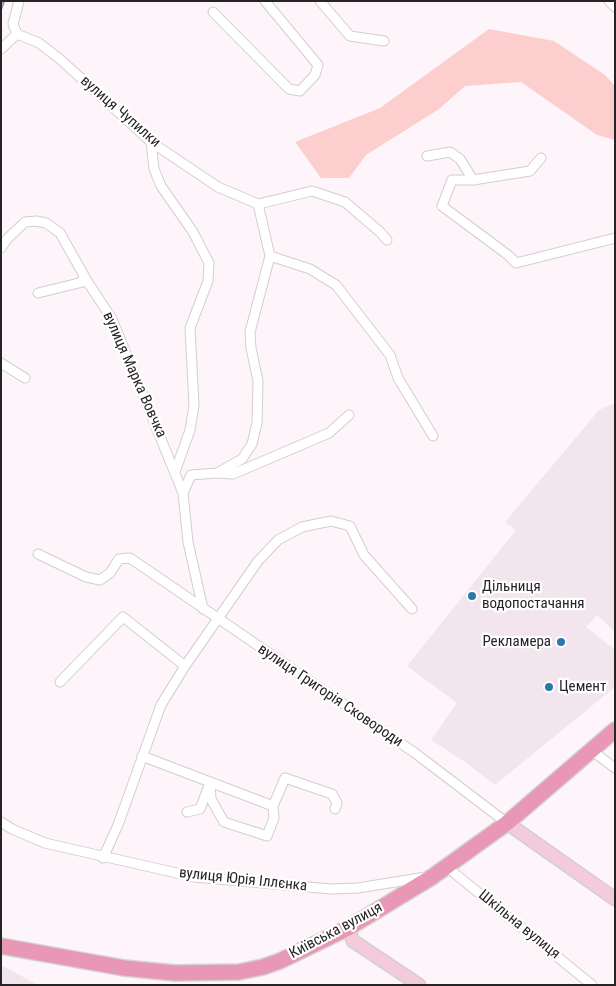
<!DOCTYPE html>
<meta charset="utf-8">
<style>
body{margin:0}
#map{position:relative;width:616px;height:986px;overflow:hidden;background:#fdf5fa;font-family:"Roboto Condensed",sans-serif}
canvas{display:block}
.frame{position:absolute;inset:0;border:2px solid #272426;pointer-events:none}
</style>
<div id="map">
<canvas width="616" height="986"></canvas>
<div class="frame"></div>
</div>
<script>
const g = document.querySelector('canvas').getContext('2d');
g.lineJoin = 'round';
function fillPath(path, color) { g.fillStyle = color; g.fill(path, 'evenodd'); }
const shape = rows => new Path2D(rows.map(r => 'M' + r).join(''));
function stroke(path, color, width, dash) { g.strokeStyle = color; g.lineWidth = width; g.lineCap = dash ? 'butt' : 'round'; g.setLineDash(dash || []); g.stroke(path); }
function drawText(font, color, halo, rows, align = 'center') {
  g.font = font + ' "Roboto Condensed",sans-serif'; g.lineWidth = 4.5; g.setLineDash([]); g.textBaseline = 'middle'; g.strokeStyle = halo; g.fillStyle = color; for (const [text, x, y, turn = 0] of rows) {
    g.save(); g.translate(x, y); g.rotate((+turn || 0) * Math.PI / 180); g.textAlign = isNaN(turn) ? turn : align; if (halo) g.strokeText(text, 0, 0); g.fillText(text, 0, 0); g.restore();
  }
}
fillPath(shape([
 [612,404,615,404,615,632,597,615,586,627,615,650,615,687,495,785,465,762,431,740,457,703,407,666,516,530,505,522,599,410],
 [1,965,38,985,1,985]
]), '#f3e5ed');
fillPath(shape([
 [489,29,554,41,605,75,615,86,615,140,597,135,521,82,465,86,439,109,366,155,349,178,321,178,295,142,380,108]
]), '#fccfce');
stroke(shape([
 [1,9,4,1]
]), '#a596c1', 2.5);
const street = shape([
 [320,1,350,36,384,41],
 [609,1,615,7],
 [213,12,289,89,300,91,315,75,318,65,265,1],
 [17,34,39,43,61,60,151,142,218,187,258,204,270,256,250,332,251,348,258,381,257,423,252,444,242,459,217,473],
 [1,49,17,34,13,24,19,1],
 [151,142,154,169,161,186,193,232,209,263,208,281,190,328,194,405,190,430,175,472],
 [427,156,450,152,460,159,473,180],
 [541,158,530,171,473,180,452,180,442,206,508,255,516,263,615,238],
 [258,204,312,191,345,202,380,232,387,240],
 [1,248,7,239,25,222,36,221,46,223,60,233,87,281,112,319,183,493,188,542,203,609],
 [270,256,310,269,336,285,390,355,398,378,433,436],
 [38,293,87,281,83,279],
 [1,363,25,378],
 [183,493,191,475,217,473,233,474,329,433,349,415],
 [38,554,86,577,100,580,110,573,119,559,130,558,415,753,507,823],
 [60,682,123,617,185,666],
 [591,750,615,768],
 [142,756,273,806],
 [187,812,200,809,210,783,211,799,224,822,267,836,274,818,273,806,285,778,332,794,337,803,335,809],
 [1,822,12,829,45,843,194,877,331,889,358,888,426,877],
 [103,858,118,825,161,705,185,666,258,561,278,540,302,527,331,521,350,526,364,555,412,609],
 [448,864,453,872,592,985]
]);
const secondary = shape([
 [507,823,615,899],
 [348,928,353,941,419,985]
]);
const primary = shape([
 [1,946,124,968,175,973,239,972,263,967,280,961,348,928,432,877,507,823,615,730]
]);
stroke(street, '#d4cdd1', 11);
stroke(secondary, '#d4cdd1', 15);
stroke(primary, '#d4d3d4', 18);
stroke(street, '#fff', 9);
stroke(secondary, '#f3cbda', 12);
stroke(primary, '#e897b4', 15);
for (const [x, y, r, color] of [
 [472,596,5,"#2b79ab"],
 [561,642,5,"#2b79ab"],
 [549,687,5,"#2b79ab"]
]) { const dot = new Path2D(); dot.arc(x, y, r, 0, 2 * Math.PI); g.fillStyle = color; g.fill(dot); stroke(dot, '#fff', 2); }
drawText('15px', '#272426', '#fff', [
 ["вулиця Чупилки",120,112,41],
 ["вулиця Марка Вовчка",134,375,66],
 ["вулиця Григорія Сковороди",330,696,34],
 ["вулиця Юрія Іллєнка",243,880,6],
 ["Шкільна вулиця",519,925,39],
 ["Київська вулиця",336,931,-28]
]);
drawText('15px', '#272426', '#fff', [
 ["Дільниця",482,587],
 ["водопостачання",482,604],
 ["Рекламера",551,642,"right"],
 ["Цемент",559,687]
], 'left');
</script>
